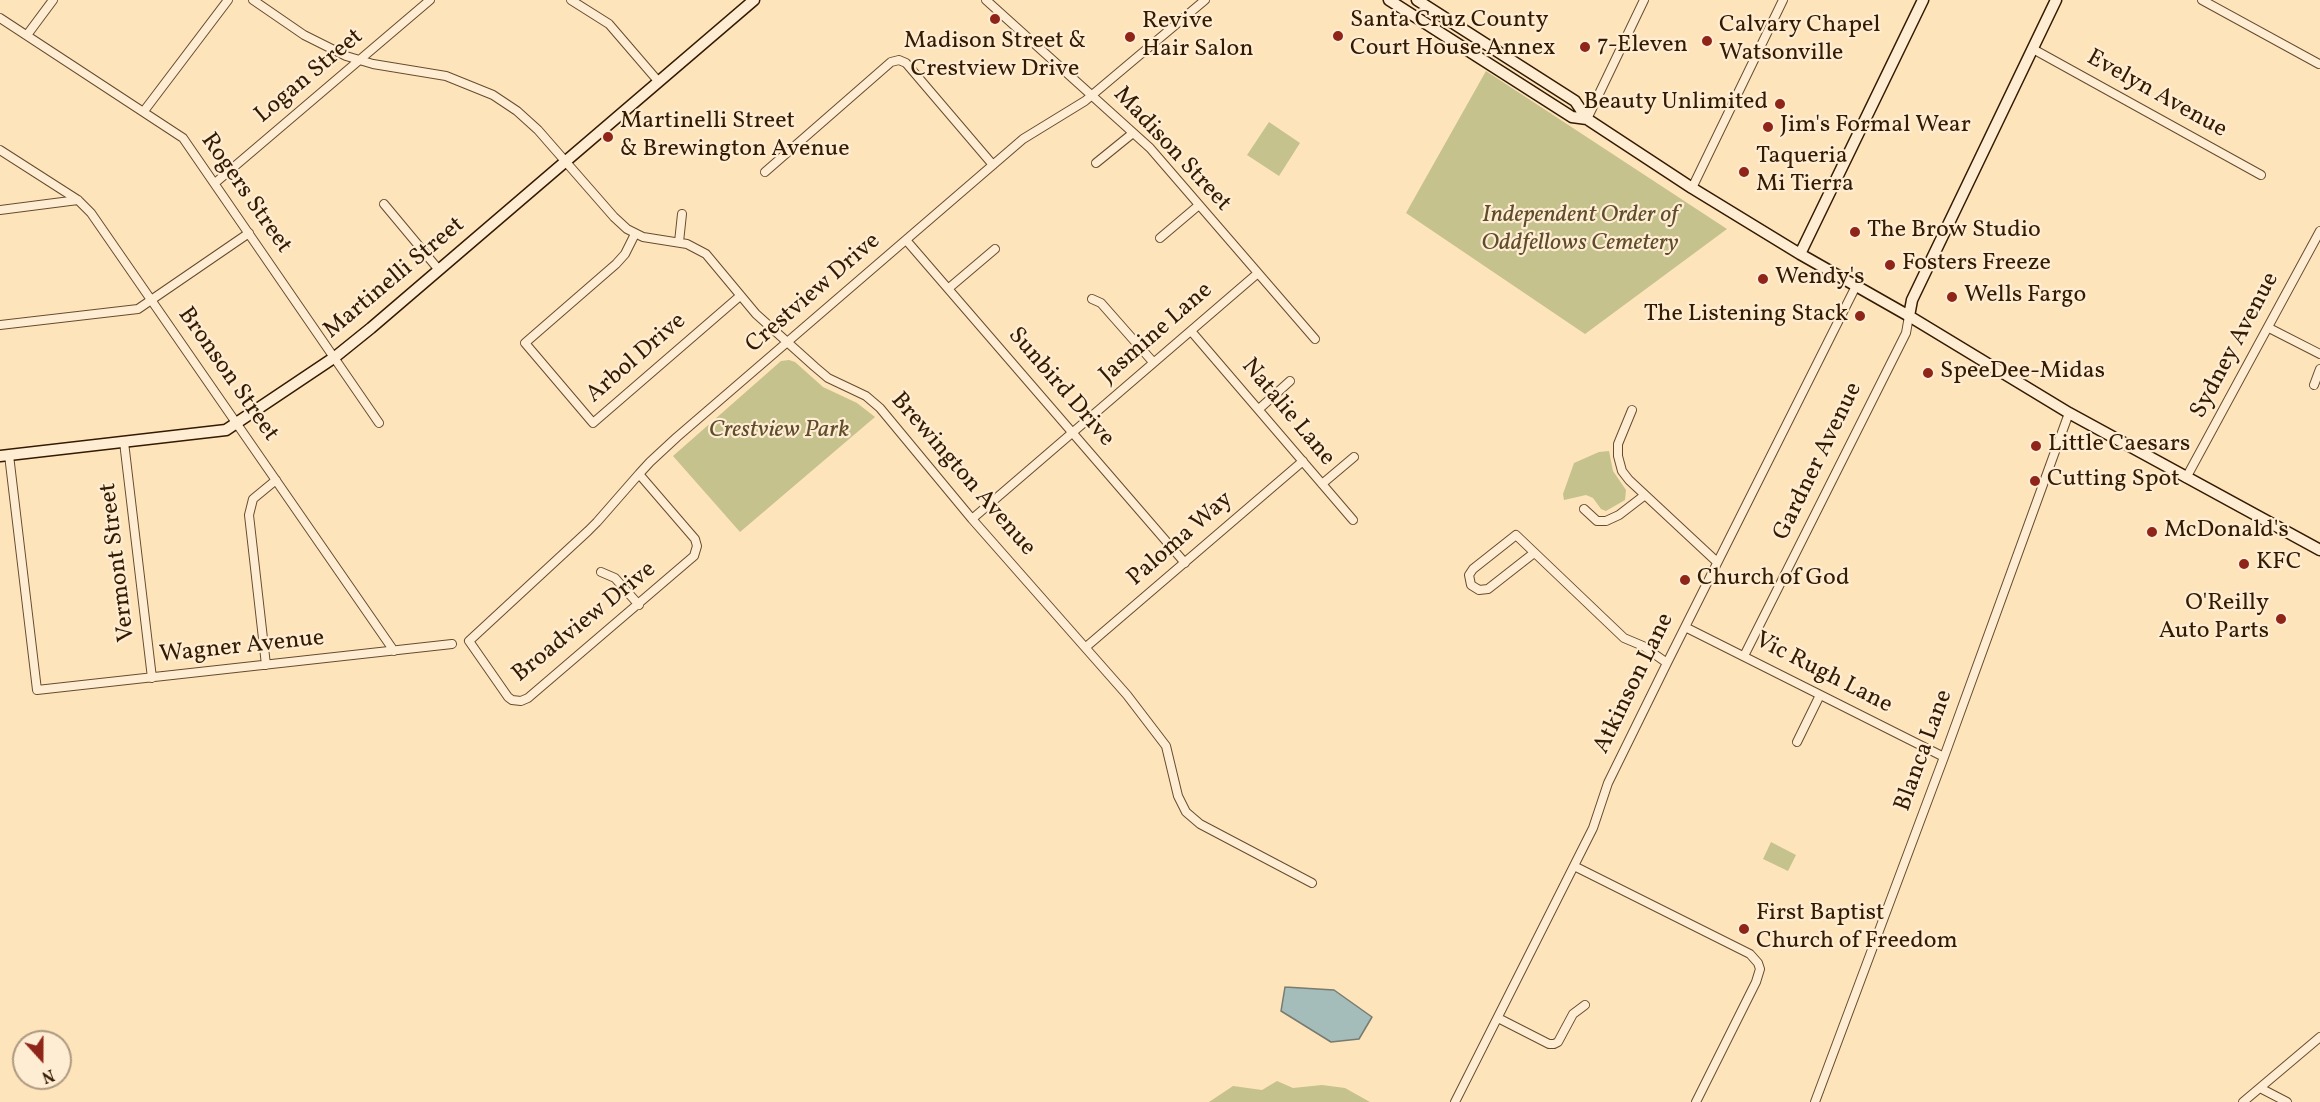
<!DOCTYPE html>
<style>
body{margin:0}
#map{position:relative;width:2320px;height:1102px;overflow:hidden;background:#fee4bb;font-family:Vollkorn,serif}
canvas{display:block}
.north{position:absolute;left:12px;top:1030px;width:60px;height:60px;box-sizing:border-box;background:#feedd3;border:2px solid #ad997f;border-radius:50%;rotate:159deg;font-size:16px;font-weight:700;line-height:24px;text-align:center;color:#331a00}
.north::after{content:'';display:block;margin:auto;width:21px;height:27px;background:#8f2418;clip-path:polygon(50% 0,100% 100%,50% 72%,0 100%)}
</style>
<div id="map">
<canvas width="2320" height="1102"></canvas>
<div class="north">N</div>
</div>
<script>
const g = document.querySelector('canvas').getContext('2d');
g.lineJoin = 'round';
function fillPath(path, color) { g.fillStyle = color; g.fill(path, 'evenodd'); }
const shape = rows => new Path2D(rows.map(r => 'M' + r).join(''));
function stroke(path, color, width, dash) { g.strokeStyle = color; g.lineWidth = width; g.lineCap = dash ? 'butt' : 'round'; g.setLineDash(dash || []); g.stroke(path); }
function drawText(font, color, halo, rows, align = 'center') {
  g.font = font + ' Vollkorn,serif'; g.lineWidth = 4.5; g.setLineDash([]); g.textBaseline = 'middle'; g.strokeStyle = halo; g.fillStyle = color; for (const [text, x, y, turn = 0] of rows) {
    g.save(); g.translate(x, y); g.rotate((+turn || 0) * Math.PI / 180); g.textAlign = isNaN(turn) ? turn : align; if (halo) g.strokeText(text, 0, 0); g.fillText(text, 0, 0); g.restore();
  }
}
fillPath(shape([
 [1486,71,1727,229,1585,334,1406,213],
 [1269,122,1300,143,1279,176,1247,155],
 [789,360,795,362,823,387,857,403,875,417,740,532,673,456,781,361],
 [1609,451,1613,471,1626,490,1625,500,1606,511,1601,509,1593,498,1586,495,1564,500,1563,494,1574,463,1599,452],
 [1771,842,1796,855,1788,871,1763,859],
 [1277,1081,1293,1088,1322,1085,1345,1088,1370,1102,1209,1102,1233,1086,1262,1090]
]), '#c5c28d');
const water = shape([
 [1285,987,1334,990,1372,1017,1359,1039,1331,1042,1281,1011,1285,987]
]);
fillPath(water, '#a4bcba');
stroke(water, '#777b70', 1.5);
const street = shape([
 [253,0,304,35,346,56,373,64,446,76,493,95,517,111,538,130,614,217,627,229,643,237,687,244,706,254,756,314,815,367,828,378,866,396,880,408,972,519,1127,695,1166,746,1178,796,1186,812,1200,824,1312,883],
 [571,0,609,24,658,81],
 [986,0,1150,148,1315,339],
 [2202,0,2319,64],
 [0,18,183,138,379,423],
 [27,35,53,0],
 [2033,49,2261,175],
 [144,111,228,0],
 [1587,119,1644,0],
 [0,150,78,200,91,213,394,651],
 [1096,163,1133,133],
 [765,172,891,62,899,60,906,63,993,165],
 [215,183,430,0],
 [1692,188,1783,0],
 [384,204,439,270],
 [0,210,78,200],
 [635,234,625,254,616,264,525,343,593,423,740,296],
 [1160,238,1199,205],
 [906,240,1185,563],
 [679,242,682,214],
 [949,288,995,249],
 [1092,299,1101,303,1153,362],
 [0,325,138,309,249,233],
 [2269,328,2320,354],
 [1191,331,1353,520],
 [2314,385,2320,369],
 [1259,409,1290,381],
 [1632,410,1618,444,1618,456,1622,471,1629,480,1717,562],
 [124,442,152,678],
 [9,455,37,690,452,644],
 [639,474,695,539,697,546,694,556,528,698,521,701,512,700,508,697,469,641,588,531,597,522,639,474,650,462,677,437,1023,139,1085,101,1205,0],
 [2186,478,2320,231],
 [1322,484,1354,457],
 [1584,509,1597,521,1606,521,1619,515,1645,495],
 [972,519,1258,273],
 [1534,553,1488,589,1479,590,1471,585,1469,575,1473,569,1516,535,1624,638,1643,646,1667,663],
 [601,572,615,578,639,605],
 [1685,627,1944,757],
 [1086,647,1303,461],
 [1744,656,1906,333,1909,316],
 [266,665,249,515,253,499,276,480],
 [1797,742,1820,695],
 [1574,866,1750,954,1758,963,1760,969,1756,982,1696,1102],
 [1498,1018,1549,1044,1554,1044,1558,1042,1573,1014,1585,1005],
 [2260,1088,2287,1102],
 [1455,1102,1593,828,1608,783,1667,663,1856,286],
 [1815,1102,1944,757,2069,413],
 [2243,1102,2320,1037]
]);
const secondary = shape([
 [1389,0,1572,117,1587,119],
 [1417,0,1575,101,1587,119,1692,188,1800,254,1909,316,2069,413,2320,550],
 [1800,254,1923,0],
 [1909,316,1912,300,2056,0],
 [0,456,226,430,335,357,371,328,754,0]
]);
stroke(street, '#664c2f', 10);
stroke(secondary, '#331a00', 13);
stroke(street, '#feedd3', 8);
stroke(secondary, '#feedd3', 10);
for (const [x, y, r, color] of [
 [995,19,6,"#8f2418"],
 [1338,36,6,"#8f2418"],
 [1130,37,6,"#8f2418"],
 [1707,41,6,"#8f2418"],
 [1585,47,6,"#8f2418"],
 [1780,104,6,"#8f2418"],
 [1768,127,6,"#8f2418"],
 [608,137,6,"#8f2418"],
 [1744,172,6,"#8f2418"],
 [1855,232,6,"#8f2418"],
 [1890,265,6,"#8f2418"],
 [1763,279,6,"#8f2418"],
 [1952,297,6,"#8f2418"],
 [1860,316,6,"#8f2418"],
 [1928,373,6,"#8f2418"],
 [2036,446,6,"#8f2418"],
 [2035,481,6,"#8f2418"],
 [2152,532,6,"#8f2418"],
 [2244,564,6,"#8f2418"],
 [1685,580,6,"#8f2418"],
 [2281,619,6,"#8f2418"],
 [1744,929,6,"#8f2418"]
]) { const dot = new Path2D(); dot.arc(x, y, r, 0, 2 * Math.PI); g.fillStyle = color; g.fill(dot); stroke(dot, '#feedd3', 2); }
drawText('24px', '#331a00', '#feedd3', [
 ["Santa Cruz County",1350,22],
 ["Court House Annex",1350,50],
 ["Revive",1142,23],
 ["Hair Salon",1142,51],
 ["Calvary Chapel",1719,27],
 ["Watsonville",1719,55],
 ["Madison Street &",995,43,"center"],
 ["Crestview Drive",995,71,"center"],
 ["7-Eleven",1597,47],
 ["Beauty Unlimited",1768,104,"right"],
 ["Martinelli Street",620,123],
 ["& Brewington Avenue",620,151],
 ["Jim's Formal Wear",1780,127],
 ["Taqueria",1756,158],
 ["Mi Tierra",1756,186],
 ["The Brow Studio",1867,232],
 ["Fosters Freeze",1902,265],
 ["Wendy's",1775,279],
 ["Wells Fargo",1964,297],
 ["The Listening Stack",1848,316,"right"],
 ["SpeeDee-Midas",1940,373],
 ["Little Caesars",2048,446],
 ["Cutting Spot",2047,481],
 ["McDonald's",2164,532],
 ["KFC",2256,564],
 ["Church of God",1697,580],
 ["O'Reilly",2269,605,"right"],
 ["Auto Parts",2269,633,"right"],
 ["First Baptist",1756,915],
 ["Church of Freedom",1756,943]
], 'left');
drawText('24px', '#331a00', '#feedd3', [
 ["Logan Street",310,77,-40],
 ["Evelyn Avenue",2156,95,29],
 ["Madison Street",1171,150,47],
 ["Rogers Street",245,194,55],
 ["Martinelli Street",395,279,-40],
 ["Crestview Drive",814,294,-41],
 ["Jasmine Lane",1157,334,-41],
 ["Sydney Avenue",2236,346,-62],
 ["Arbol Drive",637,359,-41],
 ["Bronson Street",227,375,55],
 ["Sunbird Drive",1060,388,49],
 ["Natalie Lane",1287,413,50],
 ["Gardner Avenue",1819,462,-64],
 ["Brewington Avenue",962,475,49],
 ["Paloma Way",1181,540,-41],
 ["Vermont Street",119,562,-97],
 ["Broadview Drive",585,623,-39],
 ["Wagner Avenue",242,648,-6],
 ["Vic Rugh Lane",1823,674,27],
 ["Atkinson Lane",1635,684,-64],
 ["Blanca Lane",1925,751,-70]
]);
drawText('italic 24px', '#5f4c2a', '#feedd3', [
 ["Independent Order of",1580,217],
 ["Oddfellows Cemetery",1580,245],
 ["Crestview Park",779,432]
]);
</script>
